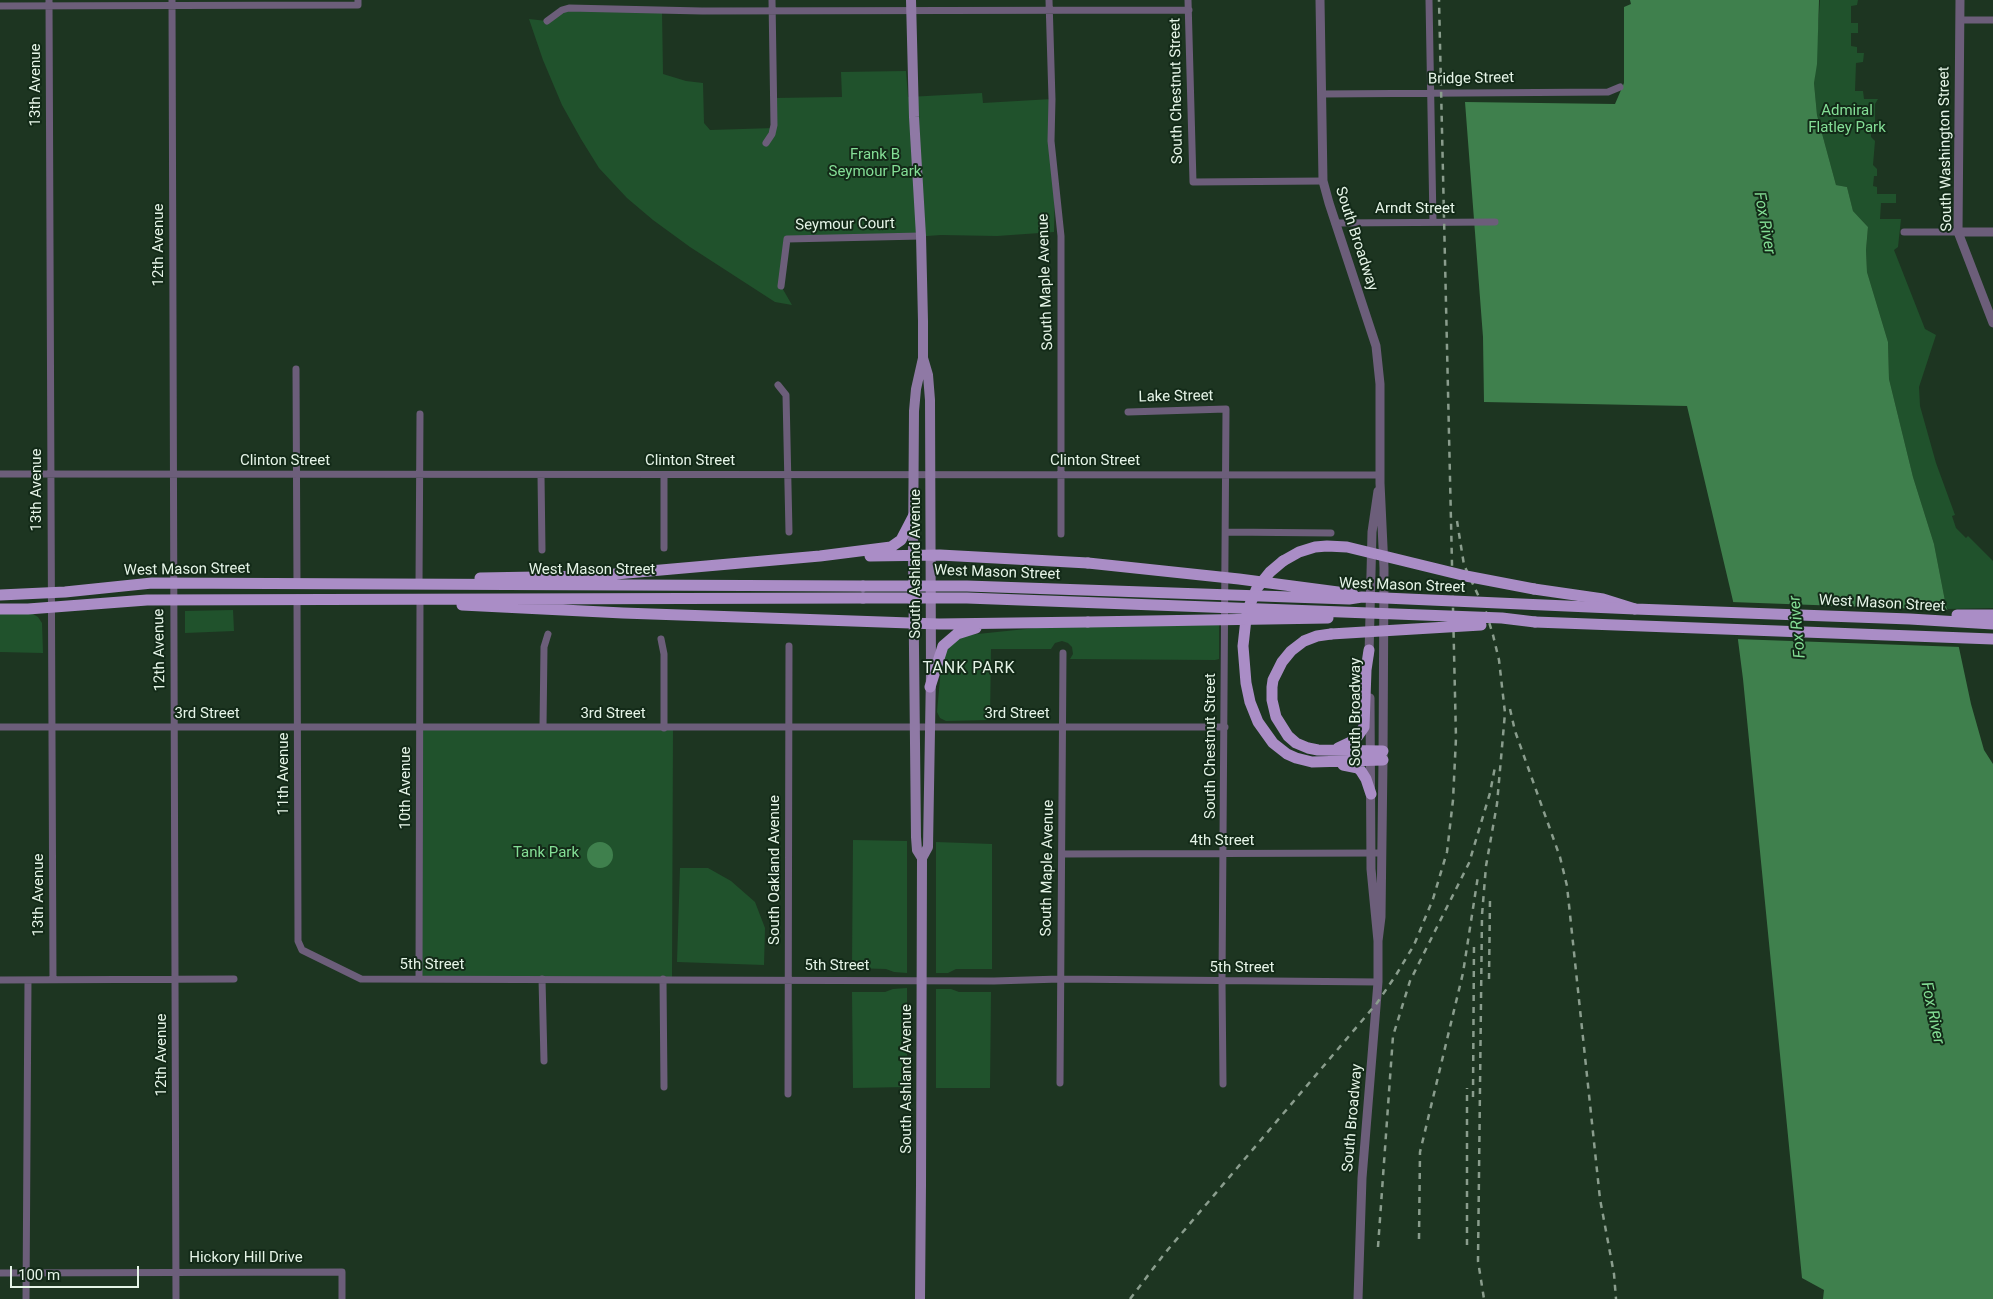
<!DOCTYPE html>
<style>
body{margin:0}
#map{position:relative;width:1993px;height:1299px;overflow:hidden;background:#1d3521;font-family:Roboto,sans-serif}
canvas{display:block}
.scale{position:absolute;left:10px;top:1266px;width:129px;height:22px;box-sizing:border-box;border:2px solid #e5f4e7;border-top:0;padding-left:6px;font-size:15px;line-height:18px;white-space:nowrap;color:#e5f4e7;-webkit-text-stroke:4px #132a18;paint-order:stroke}
</style>
<div id="map">
<canvas width="1993" height="1299"></canvas>
<div class="scale">100 m</div>
</div>
<script>
const g = document.querySelector('canvas').getContext('2d');
g.lineJoin = 'round';
function fillPath(path, color) { g.fillStyle = color; g.fill(path, 'evenodd'); }
const shape = rows => new Path2D(rows.map(r => 'M' + r).join(''));
function stroke(path, color, width, dash) { g.strokeStyle = color; g.lineWidth = width; g.lineCap = dash ? 'butt' : 'round'; g.setLineDash(dash || []); g.stroke(path); }
function drawText(font, color, halo, rows, align = 'center') {
  g.font = font + ' Roboto,sans-serif'; g.lineWidth = 4; g.setLineDash([]); g.textBaseline = 'middle'; g.strokeStyle = halo; g.fillStyle = color; for (const [text, x, y, turn = 0] of rows) {
    g.save(); g.translate(x, y); g.rotate((+turn || 0) * Math.PI / 180); g.textAlign = isNaN(turn) ? turn : align; if (halo) g.strokeText(text, 0, 0); g.fillText(text, 0, 0); g.restore();
  }
}
fillPath(shape([
 [1820,0,1858,0,1857,5,1851,6,1851,23,1858,23,1858,33,1851,33,1851,46,1857,47,1857,53,1864,53,1863,62,1856,63,1855,91,1863,91,1864,99,1878,99,1875,104,1875,127,1871,131,1871,137,1875,141,1873,165,1877,169,1877,176,1874,176,1873,186,1877,187,1877,194,1896,194,1896,203,1881,203,1880,219,1901,219,1898,247,1894,250,1925,329,1936,335,1919,387,1920,406,1936,463,1955,515,1952,516,1956,528,1966,538,1968,536,1993,561,1993,608,1948,609,1946,606,1934,544,1913,477,1889,379,1888,342,1867,272,1866,250,1868,227,1853,211,1847,187,1836,185,1817,115,1814,83],
 [562,10,662,11,663,74,686,81,703,83,704,123,710,130,774,128,774,98,842,97,841,72,906,71,908,97,982,93,983,103,1052,99,1055,184,1054,232,997,236,941,235,913,237,787,239,781,286,792,305,775,302,690,247,653,220,627,198,599,168,581,139,562,105,543,60,529,19,547,21],
 [233,610,234,631,185,633,185,611],
 [0,614,33,614,38,617,42,623,43,653,0,652],
 [1219,625,1219,659,1215,660,1070,659,1073,654,1072,647,1068,643,1062,641,1055,643,1051,649,991,649,990,720,946,721,940,718,937,712,941,668,945,652,955,640,968,635,1045,627],
 [420,727,673,728,672,979,419,978],
 [853,840,907,841,907,973,894,972,886,969,852,968],
 [936,842,992,844,992,969,956,969,948,973,936,973],
 [680,868,708,868,731,881,755,902,765,928,764,965,677,962],
 [907,988,907,1087,853,1088,852,992,885,992,893,989],
 [936,989,951,989,959,992,991,992,990,1088,936,1088]
]), '#20522c');
fillPath(shape([
 [1630,0,1819,0,1817,64,1814,83,1817,115,1836,185,1847,187,1853,211,1868,227,1866,250,1867,272,1888,342,1889,379,1913,477,1934,544,1946,606,1955,629,1971,704,1984,750,1993,764,1993,1299,1823,1299,1824,1290,1802,1278,1743,679,1733,601,1687,406,1484,402,1483,337,1465,102,1615,104,1624,83,1624,7,1631,4],
 '587 855a13 13 0 1 1 26 0a13 13 0 1 1-26 0Z'
]), '#3f804d');
fillPath(shape([
 [1731,602,1951,610,1958,629,1961,647,1735,639]
]), '#1d3521');
stroke(shape([
 [49,0,53,979],
 [172,0,176,1299],
 [1049,0,1052,99,1051,141,1061,236,1061,534],
 [1188,0,1193,182,1323,181],
 [1429,0,1433,222],
 [0,6,358,5,358,0],
 [1960,20,1993,20],
 [547,21,562,10,569,8,702,11,1189,10],
 [1322,94,1608,92,1620,87],
 [766,143,772,134,774,125,772,0],
 [1335,223,1495,222],
 [1904,232,1958,232],
 [781,286,787,239,921,236],
 [296,369,297,585],
 [778,385,786,395,789,532],
 [1128,412,1226,409,1222,981,1223,1084],
 [0,474,1380,475],
 [541,475,542,550],
 [664,475,664,548],
 [1226,532,1331,533],
 [419,585,420,414],
 [297,598,298,941,302,950,361,979,994,981,1060,979,1378,982],
 [661,639,664,654,664,728],
 [0,727,1225,727],
 [543,727,544,647,548,634],
 [1062,854,1382,853],
 [419,978,420,598],
 [542,979,544,1061],
 [663,979,664,1087],
 [0,980,234,979],
 [1060,1083,1063,653],
 [788,1094,789,646],
 [0,1273,342,1272,342,1299],
 [26,1299,28,980]
]), '#6c5e7a', 7);
stroke(shape([
 [1320,0,1323,181,1329,203,1376,346,1380,384,1380,483,1384,568,1383,760,1381,917,1378,941],
 [1960,0,1958,232,1993,323],
 [1958,232,1993,232],
 [1369,655,1372,532,1378,491],
 [1358,1299,1362,1178,1378,982,1378,941,1371,869,1370,698]
]), '#6c5e7a', 9);
stroke(shape([
 [911,0,914,117,921,236,923,321,923,358,916,389,914,411,913,555,916,837,917,850,922,858,928,847,931,672,930,400,928,375,923,358],
 [920,1299,921,1185]
]), '#8f79a5', 10);
stroke(shape([
 [870,556,940,555,1088,563],
 [1283,561,1270,572,1257,588,1248,609,1246,619,1243,646,1246,683,1250,702,1258,722,1273,743,1287,754,1296,758,1312,762,1383,760],
 [480,578,593,576,820,556,891,547,901,540,914,515],
 [1534,589,1603,599,1635,609,1910,619,1993,624],
 [0,595,65,592,152,583,863,586],
 [462,605,623,613,939,624,1088,622],
 [0,609,28,609,147,600,863,598],
 [1957,615,1993,615],
 [1535,622,1993,639],
 [1331,634,1317,636,1304,641,1291,651,1282,662,1273,680,1272,687,1272,700,1276,717,1288,736,1296,743,1308,748,1318,750,1383,751],
 [930,687,943,646,957,634,976,628],
 [1338,748,1355,740,1364,727,1366,670,1369,650],
 [1343,765,1358,768,1361,771,1366,779,1371,794]
]), '#aa8dc6', 11);
stroke(shape([
 [1457,521,1464,565,1486,612,1493,635,1499,660,1505,713,1497,804,1486,866,1482,915,1478,1261,1484,1299],
 [1510,709,1515,731,1560,857,1567,886,1600,1199,1614,1274,1616,1299],
 [1489,979,1490,899],
 [1473,1097,1474,942],
 [1419,1239,1420,1152,1463,973,1478,876],
 [1467,1245,1467,1088],
 [1378,1247,1393,1036,1410,981,1469,863,1490,793,1495,767],
 [1130,1299,1165,1253,1377,1003,1396,975,1414,945,1433,899,1447,852,1453,800,1456,738,1439,0]
]), '#8a9d8d', 2.5, [6, 6]);
stroke(shape([
 [921,1185,922,858]
]), '#8f79a5', 10);
stroke(shape([
 [1283,561,1299,552,1315,547,1327,546,1347,547,1466,576,1534,589],
 [1088,563,1239,579,1353,594],
 [863,586,967,586,1349,599,1362,597,1635,609],
 [863,598,967,598,1369,613,1502,618,1535,622],
 [1088,622,1328,618],
 [1331,634,1481,625]
]), '#aa8dc6', 11);
drawText('15px', '#e5f4e7', '#132a18', [
 ["Bridge Street",1471,79,-1],
 ["13th Avenue",36,85,-90],
 ["South Chestnut Street",1177,91,-91],
 ["South Washington Street",1946,149,-91],
 ["Arndt Street",1415,209],
 ["Seymour Court",845,225,-1],
 ["South Broadway",1356,239,72],
 ["12th Avenue",159,245,-90],
 ["South Maple Avenue",1046,282,-92],
 ["Lake Street",1176,397,-1],
 ["Clinton Street",285,461],
 ["Clinton Street",690,461],
 ["Clinton Street",1095,461],
 ["13th Avenue",37,490,-90],
 ["South Ashland Avenue",916,564,-90],
 ["West Mason Street",187,570,-1],
 ["West Mason Street",592,570],
 ["West Mason Street",997,573,2],
 ["West Mason Street",1402,586,2],
 ["West Mason Street",1882,604,3],
 ["12th Avenue",160,650,-91],
 ["South Broadway",1356,712,-90],
 ["3rd Street",207,714],
 ["3rd Street",613,714],
 ["3rd Street",1017,714],
 ["South Chestnut Street",1211,746,-90],
 ["11th Avenue",284,774,-90],
 ["10th Avenue",406,788,-90],
 ["4th Street",1222,841],
 ["South Maple Avenue",1048,868,-89],
 ["South Oakland Avenue",775,870,-90],
 ["13th Avenue",39,895,-90],
 ["5th Street",432,965],
 ["5th Street",837,966],
 ["5th Street",1242,968],
 ["12th Avenue",162,1055,-90],
 ["South Ashland Avenue",907,1079,-90],
 ["South Broadway",1353,1118,-85],
 ["Hickory Hill Drive",246,1258]
]);
drawText('15px', '#84de96', '#132a18', [
 ["Admiral",1847,111],
 ["Flatley Park",1847,128],
 ["Frank B",875,155],
 ["Seymour Park",875,172],
 ["Tank Park",546,853]
]);
drawText('italic 16px', '#83dd94', '#132a18', [
 ["Fox River",1764,223,80],
 ["Fox River",1798,627,-95],
 ["Fox River",1932,1013,78]
]);
g.letterSpacing = '1px';
drawText('16px', '#e5f4e7', '#132a18', [
 ["TANK PARK",969,669]
]);
g.letterSpacing = '0px';
</script>
